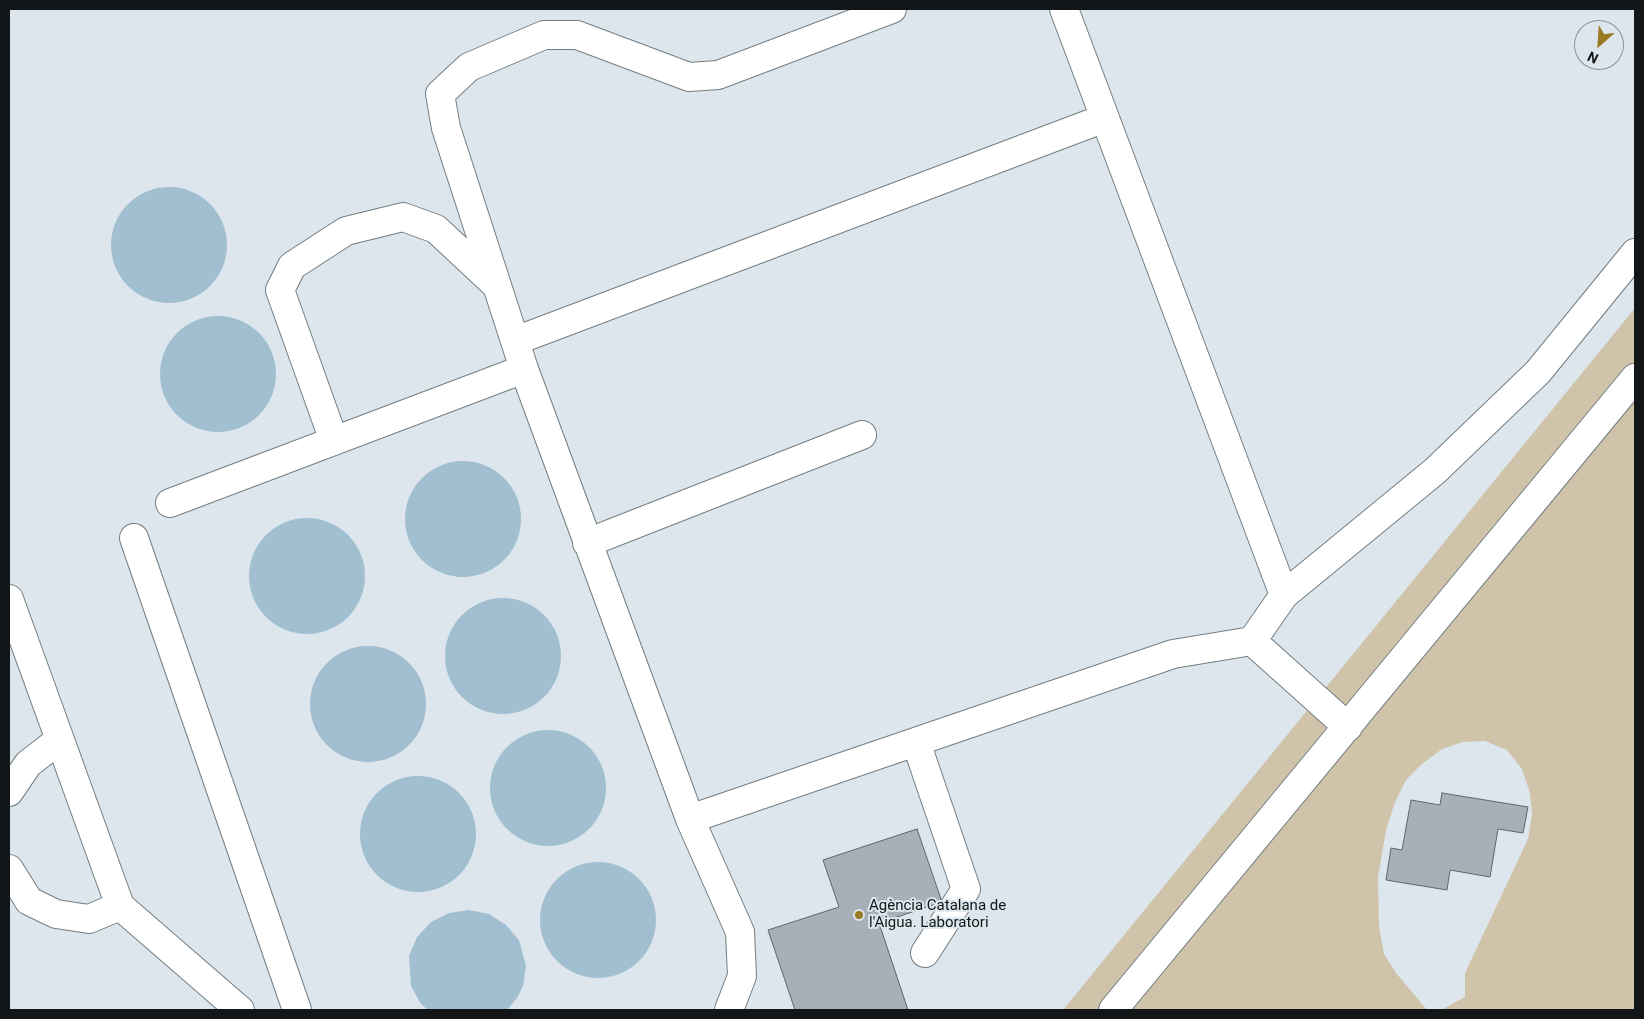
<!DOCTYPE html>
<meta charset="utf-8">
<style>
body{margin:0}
#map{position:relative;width:1644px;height:1019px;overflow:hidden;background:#dce6ec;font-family:Roboto,sans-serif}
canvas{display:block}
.frame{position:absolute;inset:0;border:10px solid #131618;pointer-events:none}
.north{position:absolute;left:1574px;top:20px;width:50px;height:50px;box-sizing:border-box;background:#dce6ec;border:1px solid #8c9397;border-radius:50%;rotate:206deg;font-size:14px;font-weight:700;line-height:20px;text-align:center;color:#131618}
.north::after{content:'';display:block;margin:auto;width:18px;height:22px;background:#9a7b24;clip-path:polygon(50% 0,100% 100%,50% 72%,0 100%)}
</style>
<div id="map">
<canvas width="1644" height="1019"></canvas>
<div class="frame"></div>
<div class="north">N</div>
</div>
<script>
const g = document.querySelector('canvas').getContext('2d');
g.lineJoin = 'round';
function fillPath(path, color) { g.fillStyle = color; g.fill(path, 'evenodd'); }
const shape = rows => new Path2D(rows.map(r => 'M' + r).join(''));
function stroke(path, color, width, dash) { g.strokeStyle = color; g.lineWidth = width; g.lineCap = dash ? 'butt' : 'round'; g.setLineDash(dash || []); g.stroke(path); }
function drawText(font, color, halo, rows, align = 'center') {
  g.font = font + ' Roboto,sans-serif'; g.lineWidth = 4; g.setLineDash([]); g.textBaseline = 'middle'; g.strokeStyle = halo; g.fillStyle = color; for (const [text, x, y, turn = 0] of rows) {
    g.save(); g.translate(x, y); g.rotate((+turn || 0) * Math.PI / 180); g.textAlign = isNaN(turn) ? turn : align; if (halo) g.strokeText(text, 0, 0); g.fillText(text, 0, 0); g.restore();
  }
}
fillPath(shape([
 [1635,308,1635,1010,1441,1010,1465,997,1465,973,1528,839,1532,814,1530,793,1522,769,1507,750,1485,741,1463,742,1442,749,1422,764,1406,780,1395,802,1386,830,1378,877,1379,927,1384,954,1396,973,1427,1010,1063,1010]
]), '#cfc4a9');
fillPath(shape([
 '111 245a58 58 0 1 1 116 0a58 58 0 1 1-116 0Z',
 '160 374a58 58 0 1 1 116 0a58 58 0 1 1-116 0Z',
 '405 519a58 58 0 1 1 116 0a58 58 0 1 1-116 0Z',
 '249 576a58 58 0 1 1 116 0a58 58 0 1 1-116 0Z',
 '445 656a58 58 0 1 1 116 0a58 58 0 1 1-116 0Z',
 '310 704a58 58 0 1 1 116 0a58 58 0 1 1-116 0Z',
 '490 788a58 58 0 1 1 116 0a58 58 0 1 1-116 0Z',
 '360 834a58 58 0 1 1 116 0a58 58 0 1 1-116 0Z',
 '540 920a58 58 0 1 1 116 0a58 58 0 1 1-116 0Z',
 [469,910,489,914,506,925,519,940,526,966,523,986,517,998,507,1010,428,1010,421,1004,411,986,409,956,417,937,431,922,449,913]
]), '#a2bed1');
const building = shape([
 [1442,793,1528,807,1523,833,1498,829,1490,877,1450,870,1447,890,1386,880,1391,848,1402,850,1411,800,1440,805,1442,793],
 [917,829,942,902,879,923,908,1010,795,1010,768,930,839,907,823,860,917,829]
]);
fillPath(building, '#a7b0b6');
stroke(building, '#5e666b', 1);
const minor = shape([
 [1064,9,1284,595],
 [515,341,1105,118],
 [334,441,280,290,292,266,346,231,403,217,436,229,496,285],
 [170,503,524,369],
 [134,538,297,1010],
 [587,543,862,435],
 [9,599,120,906,240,1010],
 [1252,641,1348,727],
 [916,742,966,889,925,953],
 [9,792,28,764,59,740],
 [690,819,524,369,446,128,440,94,469,67,544,35,577,35,689,77,718,75,892,9],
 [9,869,29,901,56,914,89,919,120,906],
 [729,1010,742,976,740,932,690,819,1173,654,1252,641,1284,595,1435,471,1538,372,1635,253],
 [1113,1010,1635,378]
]);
stroke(minor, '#747d82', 30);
stroke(minor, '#fff', 28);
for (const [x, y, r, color] of [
 [859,915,5,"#9a7b24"]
]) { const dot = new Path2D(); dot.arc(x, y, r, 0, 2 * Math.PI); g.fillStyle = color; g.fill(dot); stroke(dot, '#dce6ec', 2); }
drawText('15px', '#131618', '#dce6ec', [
 ["Agència Catalana de",869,906],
 ["l'Aigua. Laboratori",869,923]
], 'left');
</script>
